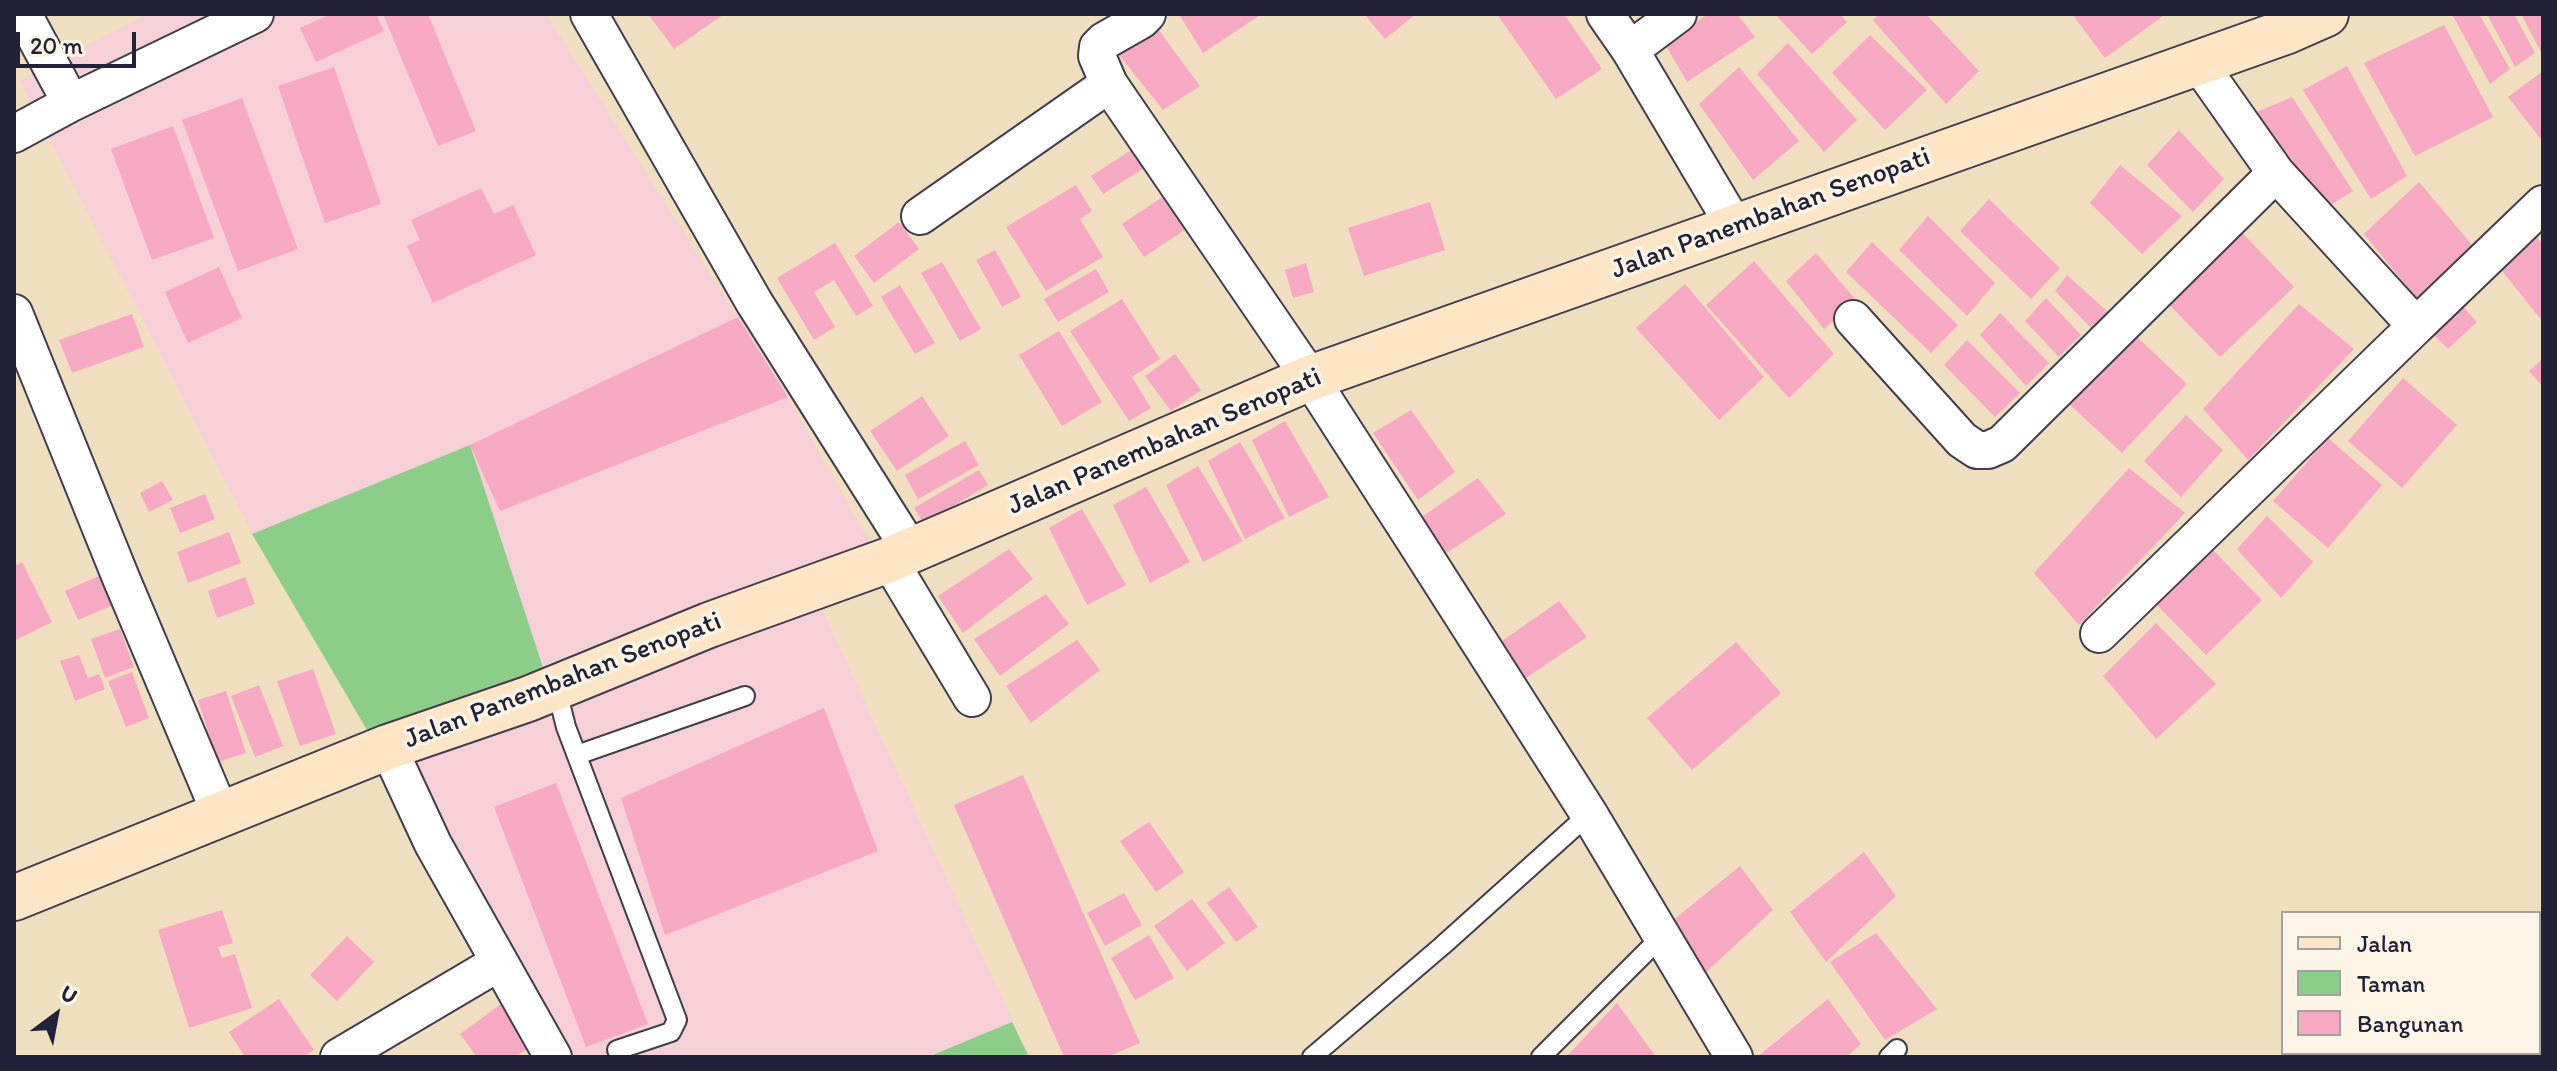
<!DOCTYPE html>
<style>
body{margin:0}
#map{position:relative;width:2557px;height:1071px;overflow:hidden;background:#f0dfbf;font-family:Itim,sans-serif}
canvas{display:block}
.frame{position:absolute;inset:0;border:16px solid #22223b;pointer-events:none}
.legend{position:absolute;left:2281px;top:911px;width:260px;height:144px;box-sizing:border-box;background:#fcf5e5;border:2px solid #a5a1a1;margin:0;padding:10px 14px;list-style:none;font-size:24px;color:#22223b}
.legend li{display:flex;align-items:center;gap:16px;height:40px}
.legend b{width:40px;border:2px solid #a5a1a1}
.north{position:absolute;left:16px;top:975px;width:80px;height:80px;-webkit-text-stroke:6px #fcf5e5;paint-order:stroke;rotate:32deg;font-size:22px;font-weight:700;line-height:32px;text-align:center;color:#22223b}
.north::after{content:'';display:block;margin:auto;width:28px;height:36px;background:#22223b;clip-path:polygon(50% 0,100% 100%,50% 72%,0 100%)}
.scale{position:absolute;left:16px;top:32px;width:120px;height:36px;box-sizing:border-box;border:4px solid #22223b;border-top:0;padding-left:10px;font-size:24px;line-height:28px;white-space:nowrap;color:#22223b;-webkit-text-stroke:6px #fcf5e5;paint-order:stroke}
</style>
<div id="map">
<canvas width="2557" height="1071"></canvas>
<div class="frame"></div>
<ul class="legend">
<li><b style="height:10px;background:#fde5c5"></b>Jalan</li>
<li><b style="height:22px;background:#8bce87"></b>Taman</li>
<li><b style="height:22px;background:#f7a8c3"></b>Bangunan</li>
</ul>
<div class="north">U</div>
<div class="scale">20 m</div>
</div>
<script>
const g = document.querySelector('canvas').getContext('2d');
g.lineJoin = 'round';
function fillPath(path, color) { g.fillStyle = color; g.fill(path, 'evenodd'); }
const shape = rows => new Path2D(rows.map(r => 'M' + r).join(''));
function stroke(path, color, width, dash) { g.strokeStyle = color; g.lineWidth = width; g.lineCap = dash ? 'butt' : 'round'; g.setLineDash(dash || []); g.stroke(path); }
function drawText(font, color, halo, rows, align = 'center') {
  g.font = font + ' Itim,sans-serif'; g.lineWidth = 7; g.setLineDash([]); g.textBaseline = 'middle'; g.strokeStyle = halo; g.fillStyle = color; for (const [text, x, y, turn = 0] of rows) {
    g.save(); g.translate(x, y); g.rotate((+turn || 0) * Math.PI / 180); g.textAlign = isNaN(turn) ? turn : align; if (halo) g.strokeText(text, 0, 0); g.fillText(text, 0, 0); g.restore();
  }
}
fillPath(shape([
 [147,14,546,14,788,397,884,567,810,583,1029,1057,557,1057,252,533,20,81]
]), '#f6cfd7');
fillPath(shape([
 [470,445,551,692,380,752,252,534],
 [1012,1022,1029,1057,928,1057]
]), '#8bce87');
fillPath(shape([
 [331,14,376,14,384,31,316,62,300,28],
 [383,14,428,14,476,131,438,146],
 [648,14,724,14,674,49],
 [1183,14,1262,14,1203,53,1180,16],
 [1364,14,1416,14,1385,39],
 [1497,14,1564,14,1602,69,1556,99],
 [1708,14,1737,14,1755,37,1687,82,1665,44],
 [1775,14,1840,14,1847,22,1812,54],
 [1879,14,1926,14,1979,71,1946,104,1873,20],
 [2072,14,2166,14,2105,58],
 [2452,14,2479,14,2510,69,2490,84],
 [2487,14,2514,14,2535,53,2515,67],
 [2521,14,2543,14,2543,56],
 [1152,21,1200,86,1163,110,1116,51],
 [2444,25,2493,117,2415,156,2364,63],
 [1870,35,1927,90,1885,130,1832,73],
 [1788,43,1857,120,1824,152,1757,74],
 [2347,66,2407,176,2371,199,2303,90],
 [334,67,381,204,325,223,278,86],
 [1739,67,1799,141,1753,180,1699,104],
 [2543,71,2543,142,2508,97],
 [2292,97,2353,191,2324,209,2252,114],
 [242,98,298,249,238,271,182,120],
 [173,126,214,238,152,260,111,149],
 [2179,130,2224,179,2193,212,2147,165],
 [1142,143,1154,162,1103,194,1091,176],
 [2120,165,2182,216,2142,254,2090,203],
 [2419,182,2473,246,2418,300,2364,234],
 [1076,185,1092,211,1080,219,1103,257,1046,291,1006,227],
 [481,188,494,214,513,205,536,255,433,303,407,246,420,240,411,220],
 [1173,190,1195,223,1144,257,1122,224],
 [1989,199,2060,268,2031,299,1960,231],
 [1430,202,1445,250,1364,276,1348,228],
 [1928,216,1995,283,1967,316,1899,250],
 [899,222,919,249,874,283,854,256],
 [2232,222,2294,287,2220,357,2158,293],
 [2534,234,2543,245,2543,322,2498,266],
 [1872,242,1958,325,1931,353,1846,272],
 [835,243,873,306,856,316,834,280,814,292,835,327,814,340,777,278],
 [995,250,1021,297,1002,307,976,260],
 [1816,253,1856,300,1824,329,1786,281],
 [1754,261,1834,354,1789,398,1706,305],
 [942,262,981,329,960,341,921,273],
 [1306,263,1314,292,1293,298,1285,270],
 [219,267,242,318,188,343,165,292],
 [1096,269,1109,292,1058,322,1044,299],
 [2067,275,2108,312,2093,330,2055,291],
 [1685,284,1764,377,1719,420,1636,328],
 [900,285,935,343,915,354,881,297],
 [2454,297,2477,322,2448,349,2424,325],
 [2046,298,2081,335,2059,357,2025,321],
 [1122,299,1160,359,1132,377,1151,408,1129,421,1070,331],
 [2299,304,2354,349,2248,460,2203,409],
 [2000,313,2049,363,2026,386,1980,335],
 [132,314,144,347,72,373,59,340],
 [738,317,788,397,500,511,470,445],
 [1059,331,1102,402,1062,426,1019,355],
 [2133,333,2187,384,2122,453,2068,403],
 [1967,340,2020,393,1995,417,1944,365],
 [1175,354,1201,390,1171,411,1145,376],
 [2543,359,2543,387,2529,371],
 [2403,378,2457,425,2402,488,2348,441],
 [922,396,949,436,897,471,870,431],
 [1411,410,1455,472,1418,500,1373,433],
 [2186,415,2223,450,2181,497,2144,461],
 [1285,421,1329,497,1289,517,1252,440],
 [2328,438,2382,485,2328,548,2273,501],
 [965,441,979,465,918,499,905,475],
 [1240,442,1285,518,1245,539,1208,461],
 [1198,466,1243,541,1203,562,1166,485],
 [2129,468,2185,513,2079,625,2034,573],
 [979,470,988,485,924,524,914,508],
 [1478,478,1506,514,1439,558,1416,521],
 [162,481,173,500,149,512,140,493],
 [1146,487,1190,562,1150,583,1113,505],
 [205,494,215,519,180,533,170,508],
 [1082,509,1126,585,1087,605,1049,528],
 [2267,516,2313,562,2281,598,2237,549],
 [229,532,241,563,188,583,177,552],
 [1009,549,1033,579,963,633,938,596],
 [2213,550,2262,600,2206,655,2157,605],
 [22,562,52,622,16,640,14,566],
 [101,575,113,605,78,620,65,591],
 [245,577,255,604,217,618,208,591],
 [1046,594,1069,624,1000,676,974,639],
 [1559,601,1587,637,1520,682,1498,644],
 [2156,623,2216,684,2156,739,2103,676],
 [120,629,134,667,105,678,91,639],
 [1077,640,1100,670,1031,723,1006,686],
 [1736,642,1781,693,1692,770,1647,718],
 [79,655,88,678,99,674,105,689,75,701,60,661],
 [313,669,336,734,300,746,277,681],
 [132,672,149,718,126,727,108,681],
 [259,685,283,746,255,757,231,696],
 [226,691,246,753,218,762,198,700],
 [824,708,878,851,665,935,621,798],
 [1023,775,1140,1043,1107,1057,1064,1057,954,805],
 [556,783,648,1024,586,1047,494,807],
 [1149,822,1184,872,1156,892,1120,841],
 [1864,852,1896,896,1826,962,1790,912],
 [1740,866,1773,910,1702,976,1666,926],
 [1229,887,1258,927,1236,942,1207,903],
 [1124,893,1142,925,1105,946,1087,913],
 [1192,899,1225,943,1187,971,1154,926],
 [222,910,233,943,218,947,222,958,235,954,252,1008,189,1028,158,930],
 [1876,933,1937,1009,1885,1040,1830,962],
 [1149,935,1174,978,1135,1000,1111,958],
 [347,936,374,962,337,1001,310,975],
 [279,999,314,1050,303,1057,245,1057,229,1032],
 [1828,999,1861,1044,1846,1057,1757,1057],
 [505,1001,536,1042,516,1057,477,1057,460,1034],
 [1617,1003,1656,1057,1566,1057]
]), '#f7a8c3');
const service = shape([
 [556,687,566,727,677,1020,671,1032,617,1050],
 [577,755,745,696],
 [1312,1057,1442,946,1589,814],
 [1541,1057,1661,937],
 [1889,1057,1897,1049]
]);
const minor = shape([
 [23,14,71,103],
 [589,14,754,302,911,551],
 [1147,14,1141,20,1104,41,1098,47,1097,56,1109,84,1310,378,1415,541,1589,814,1734,1057],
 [1605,14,1630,50,1735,227],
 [1630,50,1678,14],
 [14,134,71,103,255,14],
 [920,216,1109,84],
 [14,313,121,578,221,815],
 [1853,319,1962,440,1977,450,1988,450,2002,444,2276,173],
 [2416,326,2543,204],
 [889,560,972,698],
 [2099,634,2416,326,2276,173,2197,61],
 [388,747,433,844,553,1057],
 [339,1057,498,963]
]);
const secondary = shape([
 [14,898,388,747,528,699,709,625,889,560,1310,378,2285,32,2326,14]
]);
stroke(service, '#413e4f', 22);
stroke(minor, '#413e4f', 40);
stroke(secondary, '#413e4f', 48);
stroke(service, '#fff', 18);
stroke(minor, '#fff', 36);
stroke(secondary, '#fde5c5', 44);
drawText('28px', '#22223b', '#fcf5e5', [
 ["Jalan Panembahan Senopati",1771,214,-20],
 ["Jalan Panembahan Senopati",1165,442,-23],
 ["Jalan Panembahan Senopati",563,681,-21]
]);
</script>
